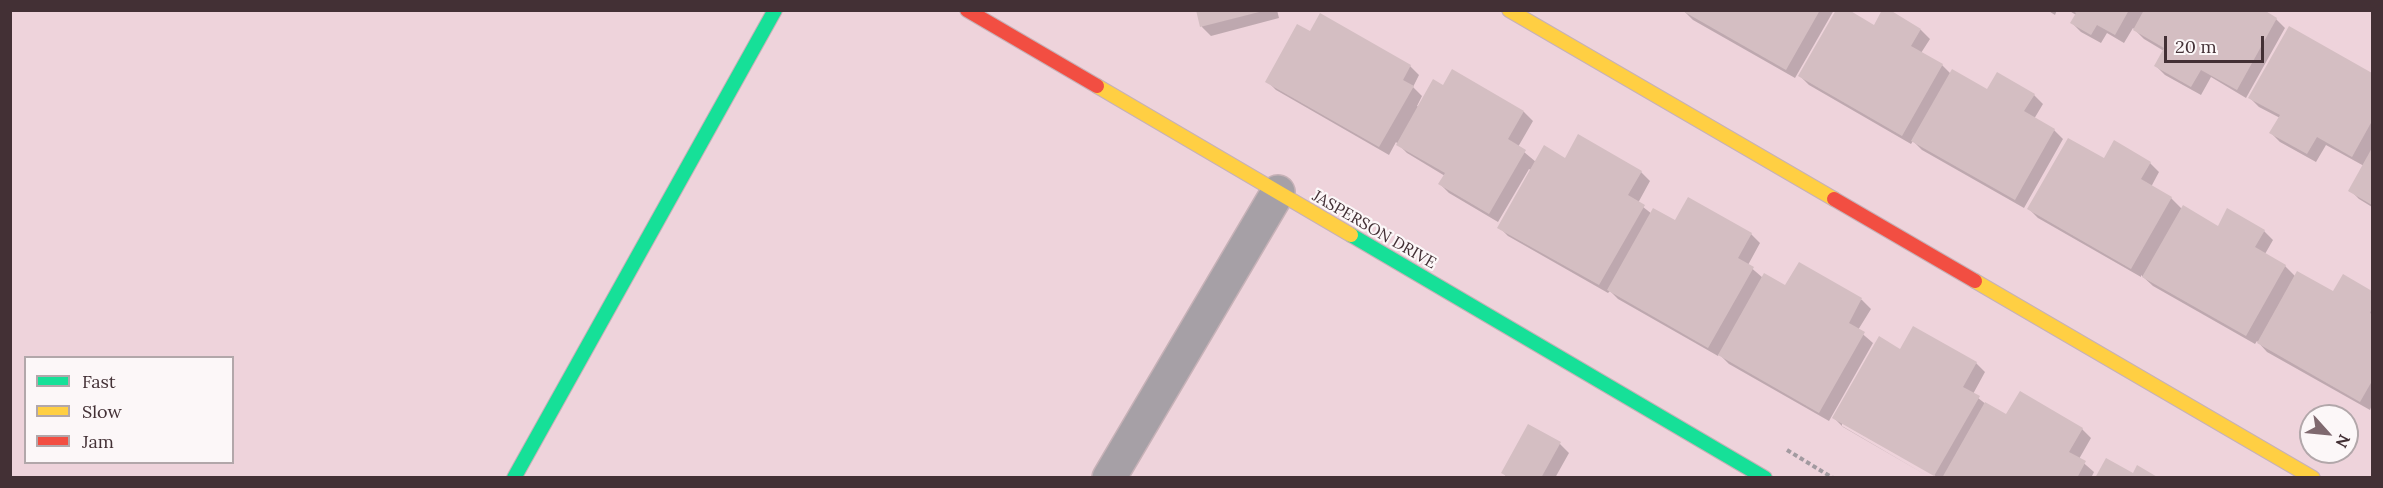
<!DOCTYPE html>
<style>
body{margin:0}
#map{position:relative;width:2383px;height:488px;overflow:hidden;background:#eed3db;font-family:Lora,serif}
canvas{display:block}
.frame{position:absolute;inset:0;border:12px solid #433035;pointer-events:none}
.legend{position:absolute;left:24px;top:356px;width:210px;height:108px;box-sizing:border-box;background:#fcf7f8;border:2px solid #b2a7aa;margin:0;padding:8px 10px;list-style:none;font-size:18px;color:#433035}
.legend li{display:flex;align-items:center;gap:12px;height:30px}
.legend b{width:30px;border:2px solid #b2a7aa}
.north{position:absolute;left:2299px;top:404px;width:60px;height:60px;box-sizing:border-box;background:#fcf7f8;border:2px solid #b2a7aa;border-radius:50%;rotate:117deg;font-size:16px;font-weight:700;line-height:24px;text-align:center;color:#433035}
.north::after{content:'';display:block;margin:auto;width:21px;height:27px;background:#7f696f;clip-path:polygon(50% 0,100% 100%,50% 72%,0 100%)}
.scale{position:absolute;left:2164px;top:36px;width:100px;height:27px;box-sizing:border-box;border:3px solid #433035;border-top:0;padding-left:8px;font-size:18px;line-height:21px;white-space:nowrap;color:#433035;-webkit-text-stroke:4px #fcf7f8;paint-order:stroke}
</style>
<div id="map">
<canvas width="2383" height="488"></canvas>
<div class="frame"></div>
<ul class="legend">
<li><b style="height:8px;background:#16e098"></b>Fast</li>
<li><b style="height:8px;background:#ffcf43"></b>Slow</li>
<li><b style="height:8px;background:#f24e42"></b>Jam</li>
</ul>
<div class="north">N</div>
<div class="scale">20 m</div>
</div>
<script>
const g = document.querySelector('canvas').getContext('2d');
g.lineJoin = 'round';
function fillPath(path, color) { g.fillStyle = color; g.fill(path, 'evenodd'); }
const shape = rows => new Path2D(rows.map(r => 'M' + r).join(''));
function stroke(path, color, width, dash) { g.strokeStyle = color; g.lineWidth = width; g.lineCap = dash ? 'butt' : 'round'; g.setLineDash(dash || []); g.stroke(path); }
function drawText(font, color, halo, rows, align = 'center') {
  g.font = font + ' Lora,serif'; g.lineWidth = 4.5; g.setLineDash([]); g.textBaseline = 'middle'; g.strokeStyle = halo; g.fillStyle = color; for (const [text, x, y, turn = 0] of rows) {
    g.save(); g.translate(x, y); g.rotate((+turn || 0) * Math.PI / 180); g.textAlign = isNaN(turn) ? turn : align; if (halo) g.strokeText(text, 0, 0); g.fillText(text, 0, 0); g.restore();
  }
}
fillPath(shape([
 [1197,10,1277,10,1279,18,1211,36,1202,27],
 [1834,10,1795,78,1693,20,1684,11],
 [1887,10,1921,30,1930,39,1921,53,1942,65,1951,74,1988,91,2034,95,2043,104,2034,119,2054,130,2063,139,2024,208,1922,150,1913,141,1911,144,1809,85,1800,76,1875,27],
 [2047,10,2057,10,2055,15],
 [2068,10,2261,10,2276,19,2285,28,2246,98,2211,77,2201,95,2165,75,2156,66,2164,51,2144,39,2133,28,2124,43,2107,33,2101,43,2081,32,2072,23,2076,15],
 [2289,28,2372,75,2372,207,2359,199,2350,190,2364,166,2326,145,2316,162,2280,142,2271,133,2280,118,2259,107,2250,98],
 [1311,33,1410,66,1419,75,1413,87,1422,96,1417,106,1419,107,1444,87,1453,71,1524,112,1533,121,1518,147,1536,162,1565,160,1641,172,1650,181,1638,203,1652,214,1675,222,1751,234,1760,243,1748,265,1763,278,1786,287,1799,264,1862,300,1871,309,1858,330,1873,343,1829,421,1729,364,1719,354,1718,356,1618,299,1610,291,1608,293,1508,236,1499,227,1531,170,1529,169,1498,222,1449,193,1440,184,1445,176,1407,153,1396,142,1389,155,1276,90,1267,81],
 [2104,160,2150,163,2159,172,2151,187,2171,198,2182,209,2218,228,2264,231,2273,240,2265,254,2285,266,2296,277,2333,293,2343,276,2372,293,2372,405,2370,410,2267,352,2257,341,2255,344,2153,286,2141,275,2141,277,2038,218,2029,209],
 [1900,351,1976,363,1985,372,1973,394,1987,405,2007,416,2082,429,2091,438,2079,459,2094,472,2091,478,1939,478,1842,423,1842,426,1931,478,1843,427,1834,418],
 [1529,426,1560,444,1569,453,1555,478,1508,478,1503,473]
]), '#0003');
fillPath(shape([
 [1196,10,1263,10,1263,11,1200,27],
 [1681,10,1820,10,1786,70],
 [1836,10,1849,10,1874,25,1882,10,1890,10,1921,29,1911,46,1943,64,1902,136,1798,76],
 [2072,10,2129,10,2115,35,2097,25,2091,35,2070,23,2076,13],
 [2144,10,2264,10,2277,18,2237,90,2201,70,2191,87,2154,66,2164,48,2133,30],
 [1320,13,1411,65,1403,80,1414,86,1379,147,1265,82,1297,24,1310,31],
 [2289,26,2372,73,2372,121,2352,157,2317,137,2307,154,2269,133,2280,115,2248,98],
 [1452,69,1524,111,1508,139,1526,150,1489,214,1438,184,1445,173,1396,145,1433,79,1443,85],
 [1952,69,1987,89,1997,72,2035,94,2024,111,2055,129,2015,200,1911,141],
 [1578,134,1642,171,1628,195,1645,205,1599,285,1497,228,1544,145,1565,158],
 [2068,138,2104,158,2114,140,2151,162,2141,179,2172,197,2131,269,2027,209],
 [2372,148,2372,205,2348,191],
 [1688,197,1752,233,1738,258,1754,267,1708,348,1607,290,1653,208,1675,220],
 [2183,205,2218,226,2227,208,2265,230,2255,247,2286,265,2246,336,2142,277],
 [1799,262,1862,298,1849,323,1865,332,1819,413,1718,355,1764,273,1785,285],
 [2297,271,2333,291,2343,274,2372,291,2372,308,2370,313,2372,314,2372,381,2360,402,2257,343],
 [1913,326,1977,362,1963,387,1980,396,1934,476,1832,418,1879,336,1900,349],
 [2020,391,2083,428,2069,452,2086,461,2077,478,1942,478,1985,402,2006,414],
 [1528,424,1561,442,1541,478,1510,478,1501,473],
 [2106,458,2133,473,2137,465,2159,478,2095,478]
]), '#d4bec2');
const street = shape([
 [1109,478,1278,192]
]);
const fast = shape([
 [1351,235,1765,478],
 [514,478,775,10]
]);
const slow = shape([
 [1509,10,1834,199],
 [1097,86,1351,235],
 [1975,281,2313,478]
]);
const jam = shape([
 [967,10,1097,86],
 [1834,199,1975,281]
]);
stroke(street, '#c6b1b7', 36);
stroke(fast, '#c6b1b7', 16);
stroke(slow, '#c6b1b7', 16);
stroke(jam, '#c6b1b7', 16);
stroke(shape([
 [1787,450,1833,478]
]), '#a29aa0', 4, [4.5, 3]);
stroke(street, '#a6a0a6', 33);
stroke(fast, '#16e098', 14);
stroke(slow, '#ffcf43', 14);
stroke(jam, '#f24e42', 14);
drawText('16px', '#433035', '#fcf7f8', [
 ["JASPERSON DRIVE",1374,230,30]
]);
</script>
